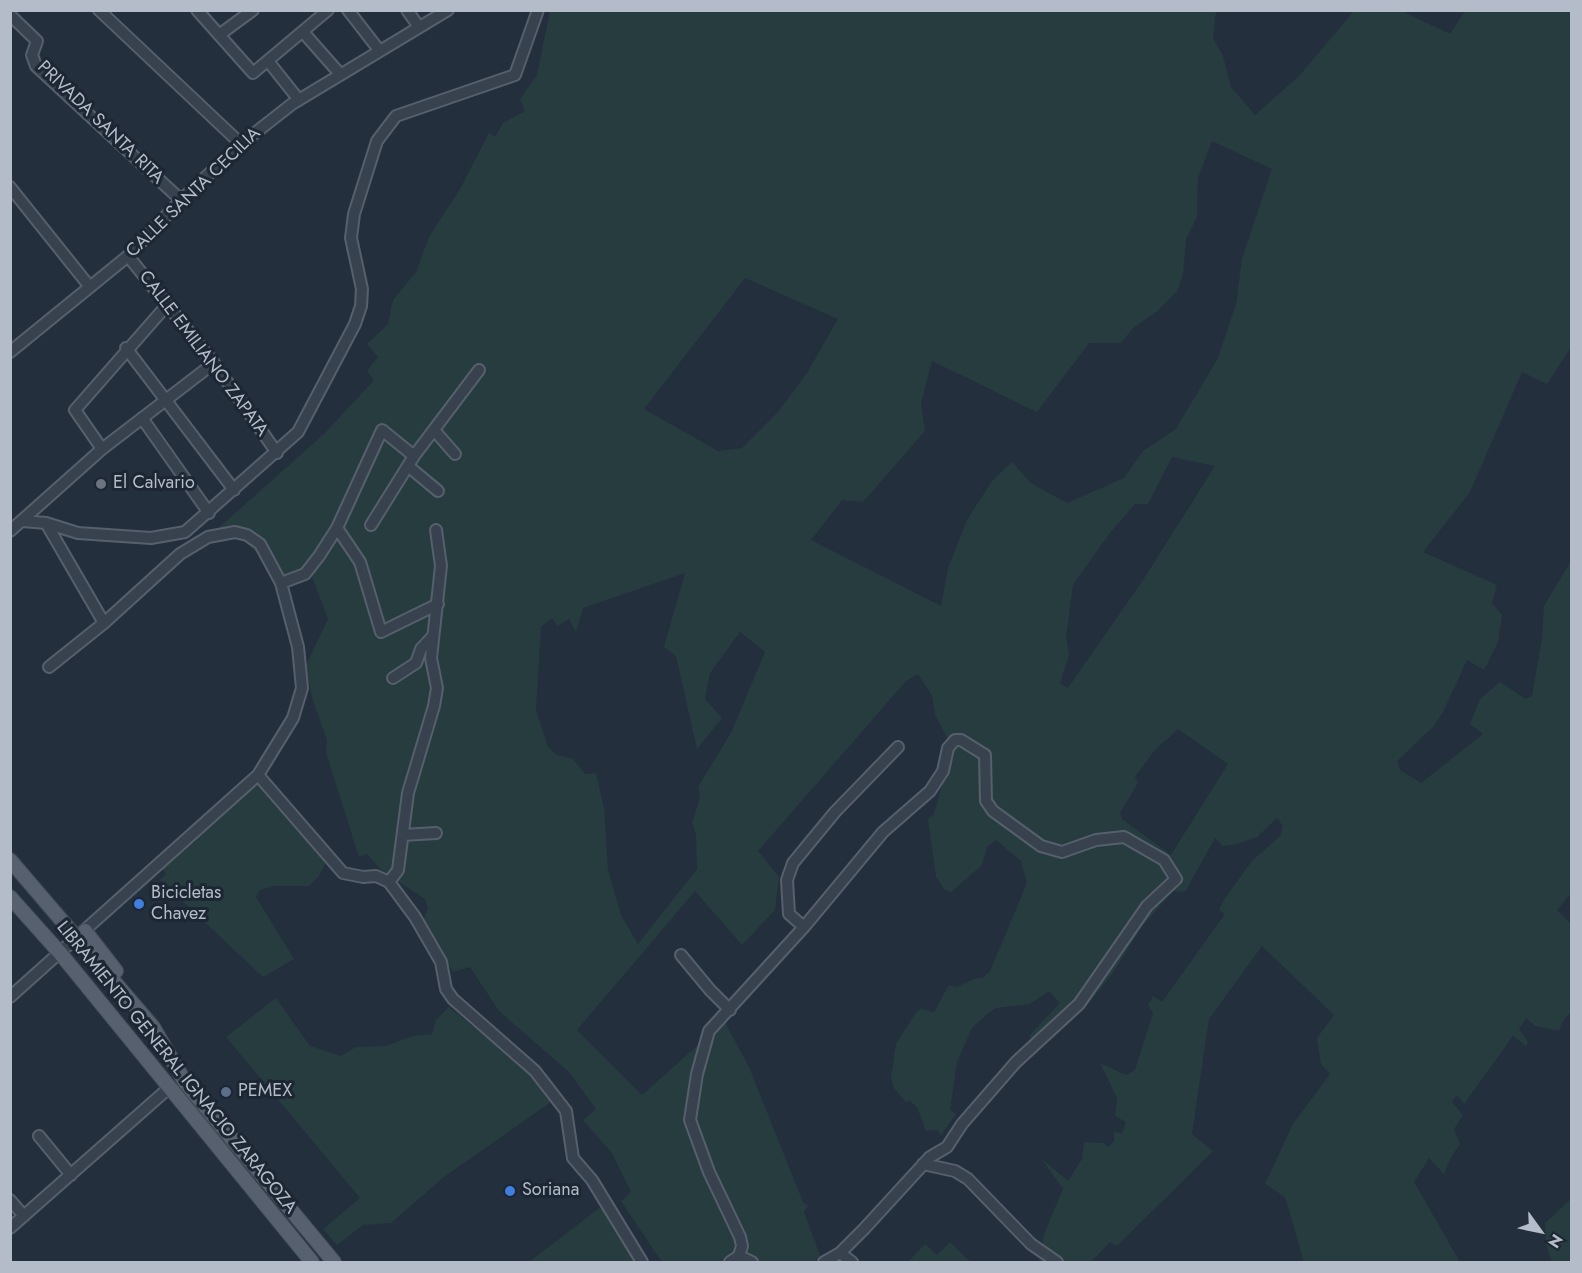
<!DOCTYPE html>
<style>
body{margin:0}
#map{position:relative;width:1582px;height:1273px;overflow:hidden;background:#242f3e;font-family:Jost,sans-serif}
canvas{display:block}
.frame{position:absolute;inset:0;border:12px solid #b4bcc9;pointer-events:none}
.north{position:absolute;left:1510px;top:1201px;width:60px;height:60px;-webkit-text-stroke:4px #1d2633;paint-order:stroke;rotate:123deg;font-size:16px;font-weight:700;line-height:24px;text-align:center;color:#b4bcc9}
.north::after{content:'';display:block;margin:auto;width:21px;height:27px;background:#b4bcc9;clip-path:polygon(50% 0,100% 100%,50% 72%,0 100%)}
</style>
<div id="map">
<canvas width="1582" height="1273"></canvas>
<div class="frame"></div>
<div class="north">N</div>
</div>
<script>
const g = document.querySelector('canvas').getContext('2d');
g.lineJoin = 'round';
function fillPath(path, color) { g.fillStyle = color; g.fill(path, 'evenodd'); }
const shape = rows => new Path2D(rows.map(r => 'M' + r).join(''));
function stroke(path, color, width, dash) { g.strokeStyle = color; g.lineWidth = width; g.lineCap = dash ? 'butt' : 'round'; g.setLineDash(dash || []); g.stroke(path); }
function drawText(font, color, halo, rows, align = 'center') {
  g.font = font + ' Jost,sans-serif'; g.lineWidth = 6; g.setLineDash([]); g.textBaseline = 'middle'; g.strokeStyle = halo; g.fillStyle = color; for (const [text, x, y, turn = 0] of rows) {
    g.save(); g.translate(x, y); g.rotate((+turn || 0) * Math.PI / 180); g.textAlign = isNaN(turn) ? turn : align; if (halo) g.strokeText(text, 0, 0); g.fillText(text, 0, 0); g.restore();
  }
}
fillPath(shape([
 [550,11,1216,11,1213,38,1223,56,1231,87,1255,115,1299,76,1354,11,1402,11,1450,34,1465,11,1571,11,1571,347,1547,384,1522,372,1470,492,1423,552,1497,585,1492,603,1502,615,1498,642,1484,670,1467,660,1443,712,1433,727,1397,761,1400,770,1421,783,1483,734,1470,724,1480,699,1500,682,1526,699,1532,696,1542,639,1544,606,1571,561,1572,892,1557,910,1571,924,1571,1012,1563,1021,1559,1031,1535,1026,1526,1018,1519,1029,1528,1042,1526,1046,1513,1036,1464,1104,1457,1095,1452,1102,1463,1115,1454,1129,1460,1144,1451,1157,1444,1174,1429,1158,1414,1182,1460,1262,1304,1262,1285,1197,1265,1184,1293,1124,1330,1074,1321,1064,1317,1038,1334,1015,1262,946,1209,1019,1192,1134,1213,1151,1117,1246,1110,1242,1091,1262,1039,1262,1044,1234,1063,1189,1041,1158,1068,1181,1082,1159,1084,1142,1103,1143,1108,1147,1114,1141,1114,1132,1122,1133,1126,1122,1115,1116,1117,1098,1100,1063,1126,1075,1135,1070,1153,1013,1148,1005,1153,996,1162,1002,1225,914,1219,910,1225,898,1252,861,1280,836,1283,826,1277,818,1257,837,1237,844,1222,846,1215,838,1185,892,1173,891,1141,928,1112,974,1088,1004,1040,1047,1029,1036,1060,1003,1049,991,1030,1004,996,1008,986,1015,972,1028,957,1062,950,1110,956,1114,941,1135,937,1130,926,1131,917,1107,910,1101,906,1102,894,1088,891,1078,896,1044,917,1011,921,1009,934,1012,949,985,956,987,977,978,982,978,990,971,1027,883,1021,861,996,840,987,847,982,865,951,892,945,890,936,877,928,819,934,814,952,747,935,714,932,696,918,674,906,681,758,851,779,877,775,910,742,945,695,891,577,1030,642,1095,726,1020,726,1024,749,1067,803,1202,808,1206,804,1212,821,1258,812,1262,662,1262,621,1201,631,1192,612,1153,583,1120,596,1109,569,1072,499,1011,470,967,453,972,423,921,428,908,425,899,381,870,367,854,359,857,326,753,327,740,312,698,306,665,328,619,311,574,271,577,265,561,242,538,214,532,325,433,374,380,367,371,378,357,367,344,388,324,393,300,416,272,429,237,460,189,489,133,495,137,503,123,525,111,520,99,537,75],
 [1212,141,1272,169,1242,259,1236,304,1218,358,1176,429,1143,451,1124,478,1067,503,1031,483,1012,462,992,481,967,520,948,568,941,606,811,540,842,500,863,502,925,431,921,403,932,361,1037,412,1089,343,1121,343,1133,328,1159,310,1177,291,1183,275,1186,239,1197,217,1198,178],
 [745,278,838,319,807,373,778,412,742,448,718,451,644,409],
 [1172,457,1215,466,1143,580,1068,688,1060,683,1069,655,1066,637,1073,585,1109,534,1135,504,1148,504],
 [685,573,664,647,676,656,697,749,722,718,705,699,710,673,740,632,765,652,731,733,698,787,700,798,692,823,696,834,697,869,638,944,621,915,608,870,604,808,596,773,585,774,573,759,557,755,548,747,536,710,541,627,552,618,557,626,569,619,576,632,583,608],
 [1178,729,1228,764,1171,855,1122,819,1120,813,1138,783,1135,777,1154,751],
 [258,775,329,856,319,876,309,886,273,886,260,890,256,897,294,959,263,977,160,880,166,874,155,859,247,778],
 [276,998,310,1046,341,1056,356,1047,386,1046,413,1036,432,1034,436,1020,449,1007,512,1058,554,1100,444,1177,391,1223,363,1225,337,1245,323,1229,360,1198,226,1037],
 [1571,1199,1571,1262,1552,1262,1546,1244,1545,1223],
 [603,1205,638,1262,529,1262],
 [950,1242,971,1262,908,1262,925,1244,937,1255]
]), '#263c3f');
const minor = shape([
 [99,10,241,144],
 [197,10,253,73,328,10],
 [348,10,379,50],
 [407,10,419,27],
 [10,15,37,41,32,55,36,66,181,200],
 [303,32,340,74],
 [219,35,253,10],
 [268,61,299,100],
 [10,187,90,287],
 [128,256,214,363,277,453],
 [126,348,234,490],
 [10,352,128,256,181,200,241,144,292,104,448,10],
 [142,418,209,513],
 [434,430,455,454],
 [102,449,75,410,167,305],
 [408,466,438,491],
 [23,521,46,523,78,533,151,538,185,532,298,432,355,324,361,306,362,289,351,238,354,214,377,141,396,116,515,75,538,10],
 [46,523,104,623],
 [371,525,414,456,479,370],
 [337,528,360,562,381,632,438,604],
 [10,531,102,449,214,363],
 [281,583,305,574,319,556,337,528,382,430,414,456],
 [393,678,416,663,421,649,433,636],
 [258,775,343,873,363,877,376,876,389,882,415,917,441,962,446,989,453,999,535,1071,566,1111,573,1158,592,1180,642,1262],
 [403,835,436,833],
 [389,882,398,870,408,793,434,706,437,688,431,658,441,566,436,530],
 [804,927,789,914,787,880,793,863,835,812,898,747],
 [681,955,710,990,730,1010],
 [10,997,258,775,293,718,302,688,298,647,281,583,260,544,247,535,235,532,208,537,180,554,104,623,49,667],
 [39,1136,71,1175],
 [923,1164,955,1171,968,1179,1031,1244,1057,1262],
 [10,1200,24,1216],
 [10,1228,170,1087],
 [840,1253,852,1262],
 [739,1256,742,1246,740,1237,709,1172,690,1120,697,1074,709,1031,804,927,883,832,930,791,943,771,948,748,955,740,961,740,985,755,986,801,993,811,1041,846,1062,852,1096,840,1124,837,1164,860,1176,879,1147,906,1079,1004,1016,1062,962,1124,947,1147,930,1157,864,1229,840,1253,824,1262],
 [730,1262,739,1256,752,1262]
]);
const major = shape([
 [10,860,153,1027,185,1082,334,1262],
 [10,897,60,953,312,1262],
 [85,931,116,971]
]);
stroke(minor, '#565f6c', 14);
stroke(major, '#414a57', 16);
stroke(minor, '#38414e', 10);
stroke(major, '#56606e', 14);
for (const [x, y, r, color] of [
 [101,484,6,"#6b7280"],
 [139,904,6,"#3f7fe0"],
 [226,1092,6,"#5c6f8a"],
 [510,1191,6,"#3f7fe0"]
]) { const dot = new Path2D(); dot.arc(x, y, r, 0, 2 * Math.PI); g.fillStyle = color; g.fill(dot); stroke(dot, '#1d2633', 2); }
drawText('18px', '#b4bcc9', '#1d2633', [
 ["PRIVADA SANTA RITA",100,123,44],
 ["CALLE SANTA CECILIA",194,193,-44],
 ["CALLE EMILIANO ZAPATA",203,354,53],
 ["LIBRAMIENTO GENERAL IGNACIO ZARAGOZA",176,1068,51]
]);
drawText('18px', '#b4bcc9', '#1d2633', [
 ["El Calvario",113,484],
 ["Bicicletas",151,894],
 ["Chavez",151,915],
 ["PEMEX",238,1092],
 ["Soriana",522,1191]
], 'left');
</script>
